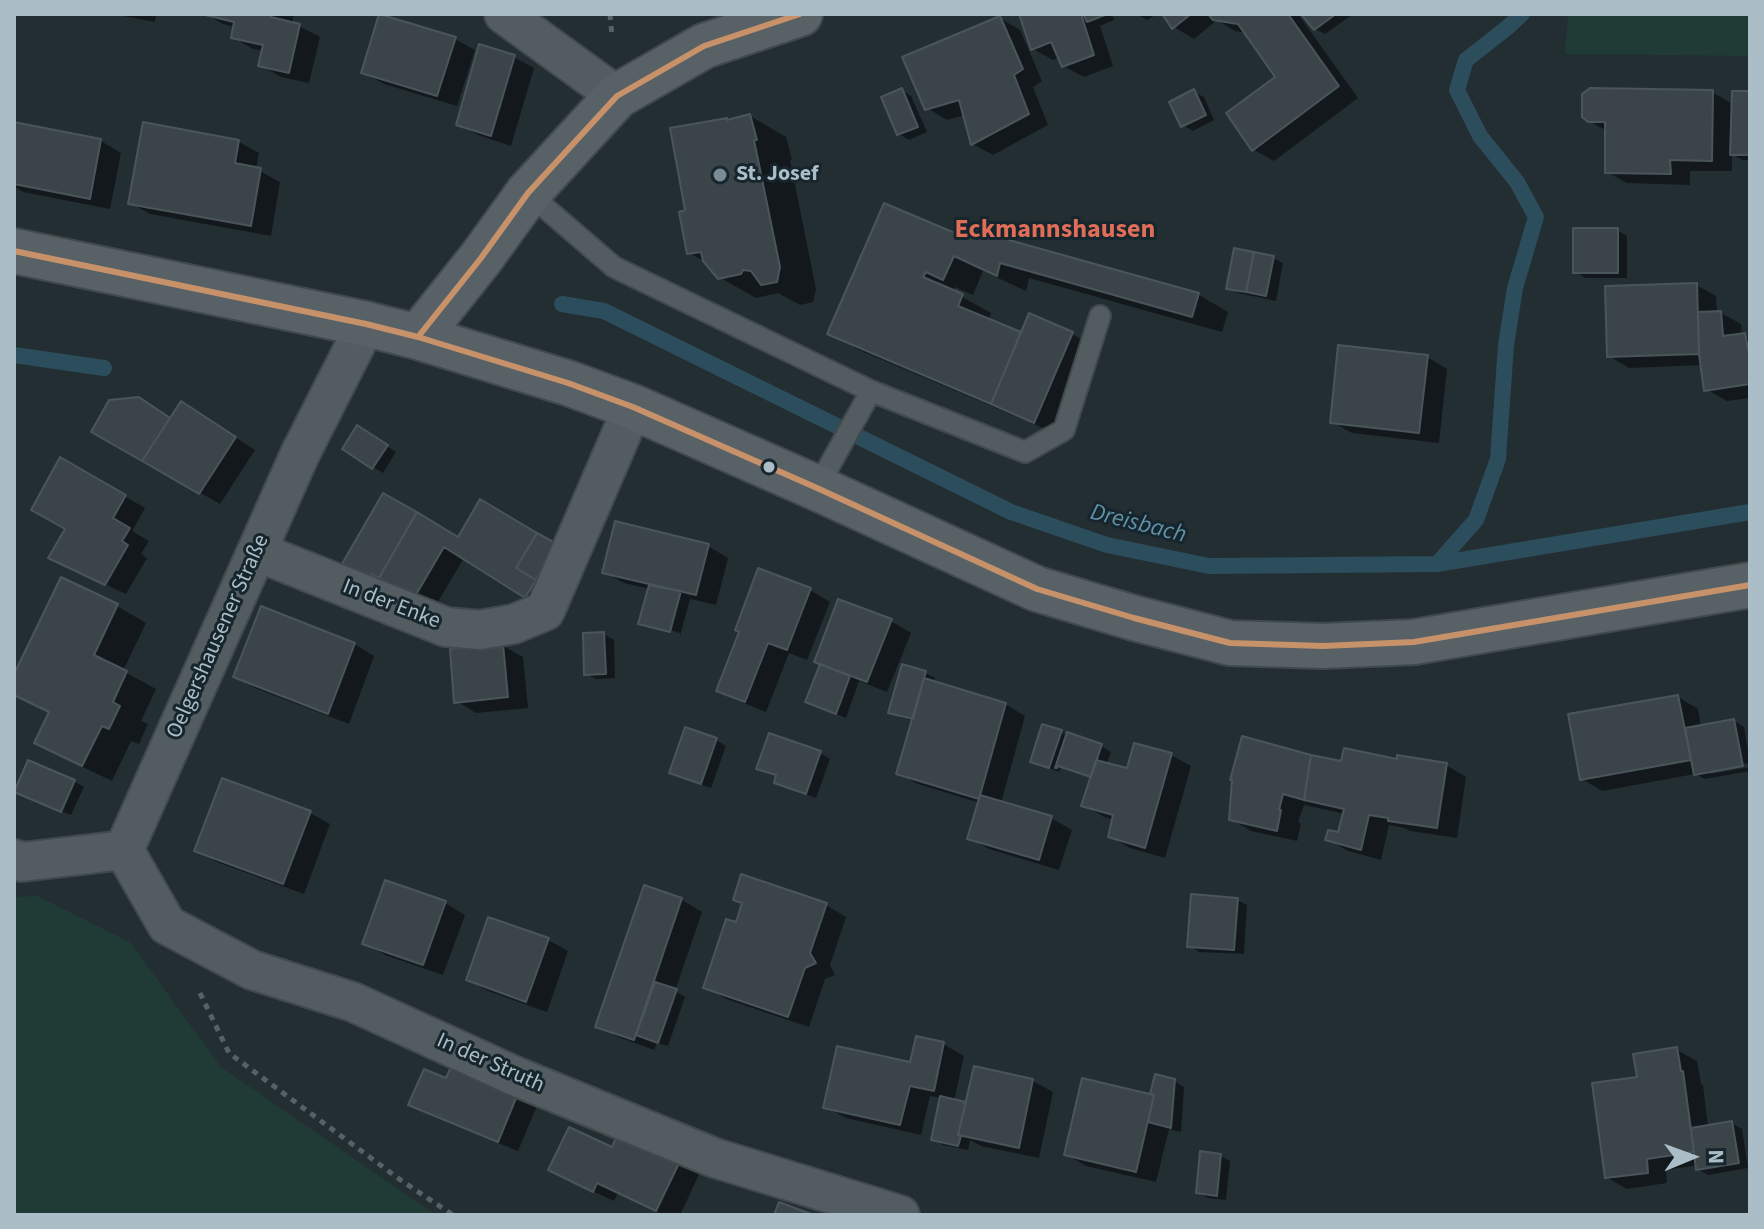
<!DOCTYPE html>
<meta charset="utf-8">
<style>
body{margin:0}
#map{position:relative;width:1764px;height:1229px;overflow:hidden;background:#232e33;font-family:"Source Sans 3",sans-serif}
canvas{display:block}
.frame{position:absolute;inset:0;border:16px solid #abbdc6;pointer-events:none}
.north{position:absolute;left:1652px;top:1117px;width:80px;height:80px;-webkit-text-stroke:6px #17262d;paint-order:stroke;rotate:89deg;font-size:22px;font-weight:700;line-height:32px;text-align:center;color:#abbdc6}
.north::after{content:'';display:block;margin:auto;width:28px;height:36px;background:#abbdc6;clip-path:polygon(50% 0,100% 100%,50% 72%,0 100%)}
</style>
<div id="map">
<canvas width="1764" height="1229"></canvas>
<div class="frame"></div>
<div class="north">N</div>
</div>
<script>
const g = document.querySelector('canvas').getContext('2d');
g.lineJoin = 'round';
function fillPath(path, color) { g.fillStyle = color; g.fill(path, 'evenodd'); }
const shape = rows => new Path2D(rows.map(r => 'M' + r).join(''));
function stroke(path, color, width, dash) { g.strokeStyle = color; g.lineWidth = width; g.lineCap = dash ? 'butt' : 'round'; g.setLineDash(dash || []); g.stroke(path); }
function drawText(font, color, halo, rows, align = 'center') {
  g.font = font + ' "Source Sans 3",sans-serif'; g.lineWidth = 6; g.setLineDash([]); g.textBaseline = 'middle'; g.strokeStyle = halo; g.fillStyle = color; for (const [text, x, y, turn = 0] of rows) {
    g.save(); g.translate(x, y); g.rotate((+turn || 0) * Math.PI / 180); g.textAlign = isNaN(turn) ? turn : align; if (halo) g.strokeText(text, 0, 0); g.fillText(text, 0, 0); g.restore();
  }
}
fillPath(shape([
 [1568,14,1750,14,1750,56,1565,54],
 [38,896,130,942,221,1067,436,1215,14,1215,14,897]
]), '#203a36');
fillPath(shape([
 [113,14,156,14,155,22],
 [205,14,294,14,292,24,299,26,320,37,309,83,281,77,260,65,264,51,253,49,233,37,235,27,223,24],
 [1021,14,1112,14,1114,20,1100,26,1113,66,1084,77,1063,66,1060,57,1053,60,1033,49],
 [1136,14,1157,14,1147,20],
 [1164,14,1298,14,1358,98,1274,161,1254,150,1229,114,1278,77,1247,33,1235,31,1217,20,1194,39,1174,27],
 [1304,14,1353,14,1325,34,1315,29],
 [1000,18,1020,30,1042,81,1033,87,1048,125,993,155,973,144,965,115,947,120,927,108],
 [455,39,475,50,457,106,384,84,364,72],
 [514,57,534,68,511,146,478,135,458,124],
 [901,90,911,96,927,132,909,140,899,134],
 [1194,92,1204,97,1214,120,1193,131,1183,125],
 [1712,92,1734,105,1750,93,1750,160,1742,160,1732,154,1732,171,1690,171,1690,185,1627,183,1607,172,1607,131,1589,121],
 [750,116,786,137,792,160,790,160,816,289,813,302,800,305,778,293,756,298,719,277,709,264,689,253,687,212],
 [14,124,101,141,121,153,110,209,23,192,14,186],
 [145,124,239,142,259,153,256,169,280,182,271,236,150,214,130,203],
 [967,230,1199,295,1228,312,1222,332,1029,278,1026,291,983,271,973,295,955,287,953,292,991,313,988,321,1022,335,1072,334,1092,345,1055,433,859,350,830,333,963,239],
 [1617,230,1627,236,1627,278,1585,278,1575,272],
 [1273,258,1283,263,1276,301,1238,293,1228,288],
 [1696,285,1716,296,1717,313,1721,313,1741,324,1742,336,1750,339,1750,398,1727,401,1706,389,1703,365,1629,368,1609,356],
 [1427,357,1447,369,1439,443,1352,433,1332,422],
 [202,415,255,450,220,504,93,431],
 [358,428,396,452,383,473,345,449],
 [61,460,145,508,132,531,149,541,141,554,147,558,126,594,70,568],
 [459,539,565,552,546,608,464,558,435,607,386,594,342,568],
 [708,546,728,558,716,605,690,599,680,636,680,633,648,624,648,627,641,623,650,589,624,583,604,572],
 [62,580,117,606,146,623,123,671,156,689,141,721,148,724,139,744,131,741,112,781,66,759,37,742,59,714,36,703,36,706,14,694,14,679],
 [810,590,830,602,807,660,789,653,766,712,739,701,719,690,741,632],
 [891,621,911,633,887,692,859,681,846,718,817,706,822,664],
 [604,634,614,640,615,678,596,679,586,673],
 [354,644,374,656,349,724,255,688,235,676],
 [503,646,523,657,528,708,476,713,456,701],
 [925,673,935,678,933,683,1005,704,1025,716,1001,803,1051,818,1072,830,1059,870,989,849,969,838,980,803,918,784,898,773,913,721,900,717,891,712],
 [1678,697,1698,709,1701,727,1734,721,1744,727,1750,763,1710,770,1710,774,1750,767,1750,771,1705,779,1695,774,1602,791,1582,779],
 [687,730,716,740,726,746,711,788,681,778,672,772],
 [1061,732,1068,736,1101,746,1111,752,1106,765,1128,770,1171,755,1191,766,1165,858,1130,848,1110,836,1114,820,1104,817,1084,805,1093,778,1061,766,1059,772,1032,761],
 [770,736,820,753,830,759,816,798,786,787,776,782,778,777,759,768],
 [1398,761,1446,765,1466,777,1457,838,1410,831,1404,828,1389,825,1381,860,1348,851,1327,839,1340,834,1345,814,1304,805,1298,822,1301,824,1297,841,1251,831,1231,819,1343,764],
 [74,781,84,787,71,815,26,797],
 [310,813,330,824,304,894,217,862,197,850],
 [743,877,826,905,846,917,830,965,835,975,825,979,809,1027,726,999,706,987,737,924,744,904,735,899],
 [645,887,682,900,702,912,675,991,685,997,668,1046,657,1043,654,1050,618,1037,598,1026],
 [1237,900,1247,905,1244,954,1199,952,1190,946],
 [445,903,465,915,443,975,385,955,365,943],
 [548,940,568,951,547,1012,488,991,468,980],
 [943,1044,964,1056,954,1101,967,1104,975,1068,1033,1081,1053,1092,1039,1158,981,1146,970,1140,968,1150,943,1145,933,1139,942,1098,930,1096,921,1135,846,1118,826,1107,912,1064],
 [1677,1050,1697,1061,1701,1084,1703,1085,1708,1127,1732,1123,1742,1129,1748,1168,1708,1175,1698,1169,1698,1165,1666,1170,1667,1183,1627,1189,1606,1177,1639,1079],
 [1156,1076,1174,1081,1184,1087,1181,1132,1169,1129,1156,1182,1086,1166,1066,1154,1151,1097],
 [448,1081,540,1099,518,1151,431,1115,411,1104],
 [621,1130,701,1170,680,1215,664,1215,618,1193,614,1201,571,1181,613,1150],
 [1221,1156,1230,1161,1226,1200,1208,1198,1198,1192]
]), '#0007');
stroke(shape([
 [562,304,604,311,1011,512,1107,545,1209,566,1437,564,1750,512],
 [14,355,104,368],
 [1437,564,1476,520,1498,459,1506,345,1515,288,1536,217,1517,182,1480,136,1457,90,1466,60,1508,27,1522,14]
]), '#2c4d5b', 16);
const building = shape([
 [201,14,272,14,271,17,300,24,289,73,258,66,263,45,231,38,234,22,201,14],
 [379,14,456,37,437,96,361,73,379,14],
 [1019,14,1081,14,1094,55,1062,67,1051,42,1031,50,1019,14],
 [1083,14,1105,14,1105,15,1087,22,1083,14],
 [1162,14,1191,14,1172,29,1162,14],
 [1208,14,1288,14,1339,86,1252,151,1226,113,1275,77,1238,24,1213,20,1208,14],
 [1301,14,1336,14,1314,30,1301,14],
 [1000,16,1023,69,1014,75,1029,114,971,145,959,100,925,110,902,57,1000,16],
 [479,44,515,55,491,136,456,125,479,44],
 [902,88,918,127,897,135,881,97,902,88],
 [1590,88,1713,90,1712,161,1670,160,1671,174,1605,173,1605,122,1588,122,1582,117,1582,94,1590,88],
 [1194,89,1206,115,1181,127,1169,102,1194,89],
 [1732,91,1750,91,1750,155,1730,155,1732,91],
 [750,114,757,140,754,140,780,267,777,282,761,285,751,271,743,270,741,274,718,279,703,261,701,252,687,254,679,212,685,210,670,128,727,118,727,120,750,114],
 [14,122,101,139,90,199,14,184,14,122],
 [143,122,239,140,235,163,261,168,251,226,128,204,143,122],
 [884,203,962,236,966,228,1199,293,1192,317,1000,263,997,276,954,256,943,280,926,272,923,277,963,294,958,306,1021,332,991,404,827,334,884,203],
 [1573,228,1618,228,1618,273,1573,273,1573,228],
 [1234,248,1254,252,1246,292,1226,289,1234,248],
 [1254,252,1274,256,1266,296,1246,292,1254,252],
 [1697,283,1699,354,1607,357,1605,286,1697,283],
 [1721,311,1723,336,1745,333,1750,359,1750,384,1704,391,1699,354,1698,312,1721,311],
 [1029,313,1073,332,1034,423,991,404,1029,313],
 [1338,345,1428,355,1419,433,1330,423,1338,345],
 [139,397,170,418,142,461,91,432,109,400,139,397],
 [181,401,236,437,199,494,142,461,181,401],
 [357,425,388,445,372,469,342,449,357,425],
 [60,457,126,495,113,518,130,528,122,541,128,545,105,585,48,558,65,529,31,510,60,457],
 [383,493,417,512,379,578,372,574,365,584,339,569,383,493],
 [480,499,537,533,516,568,536,580,525,598,444,547,414,598,379,578,417,512,458,537,480,499],
 [615,521,709,544,696,595,602,573,615,521],
 [537,533,557,544,536,580,516,568,537,533],
 [758,568,811,588,787,650,768,643,745,702,716,691,739,632,735,630,758,568],
 [61,577,118,604,94,655,127,671,113,702,120,706,109,729,102,726,82,766,34,743,49,712,14,695,14,674,61,577],
 [649,585,681,591,670,632,638,624,649,585],
 [838,599,892,619,867,682,814,662,838,599],
 [261,606,355,643,328,714,233,677,261,606],
 [604,632,606,674,584,675,583,633,604,632],
 [503,644,508,697,454,703,450,649,503,644],
 [820,664,850,676,836,714,805,702,820,664],
 [902,664,926,671,913,719,888,713,902,664],
 [924,678,1006,703,979,799,896,774,924,678],
 [1678,695,1691,760,1580,780,1568,714,1678,695],
 [1734,719,1743,766,1694,775,1685,728,1734,719],
 [1042,724,1062,730,1049,768,1030,762,1042,724],
 [685,727,717,738,701,784,669,773,685,727],
 [1067,732,1102,744,1091,777,1058,766,1057,768,1055,768,1067,732],
 [769,733,821,751,806,794,774,783,776,775,756,769,769,733],
 [1242,736,1311,755,1304,800,1283,794,1279,810,1281,810,1277,831,1229,820,1232,780,1230,780,1242,736],
 [1134,743,1172,753,1145,848,1108,837,1113,815,1081,806,1096,760,1127,768,1134,743],
 [1344,748,1397,759,1397,755,1447,763,1437,828,1388,821,1388,818,1369,815,1361,850,1325,840,1328,830,1338,832,1344,809,1304,800,1311,755,1341,761,1344,748],
 [28,760,75,780,61,812,14,792,28,760],
 [222,778,311,811,283,884,194,851,222,778],
 [980,795,1052,816,1039,860,967,839,980,795],
 [741,874,827,903,810,953,816,963,805,968,788,1017,703,988,726,919,736,922,742,903,733,900,741,874],
 [385,880,446,901,423,965,362,944,385,880],
 [644,885,682,898,634,1040,595,1027,644,885],
 [1191,894,1238,898,1234,950,1187,947,1191,894],
 [488,917,549,938,526,1002,466,980,488,917],
 [655,982,677,989,658,1043,636,1035,655,982],
 [916,1036,944,1042,934,1091,910,1086,900,1125,823,1108,837,1046,910,1062,916,1036],
 [1677,1047,1681,1071,1683,1071,1694,1152,1647,1159,1648,1173,1605,1178,1592,1083,1637,1077,1633,1054,1677,1047],
 [455,1058,521,1086,498,1142,408,1105,424,1069,446,1078,455,1058],
 [974,1066,1033,1079,1019,1148,958,1135,974,1066],
 [1155,1074,1175,1079,1171,1128,1148,1122,1154,1095,1150,1094,1155,1074],
 [1082,1078,1154,1095,1136,1172,1064,1155,1082,1078],
 [940,1096,966,1102,958,1135,961,1136,958,1146,931,1140,940,1096],
 [1732,1121,1739,1163,1696,1170,1691,1128,1732,1121],
 [569,1127,612,1147,620,1127,682,1157,656,1211,597,1183,593,1192,548,1170,569,1127],
 [1200,1151,1221,1154,1217,1196,1196,1193,1200,1151],
 [779,1202,811,1214,810,1215,774,1215,779,1202]
]);
fillPath(building, '#3b4549');
stroke(building, '#4a555b', 2);
const lane = shape([
 [528,193,614,267,871,391,1025,452,1064,430,1100,316],
 [817,488,871,391]
]);
const street = shape([
 [504,14,617,96],
 [258,552,446,627,480,630,514,624,545,611,633,407],
 [124,850,167,925,252,970,353,1002,517,1077,715,1158,900,1215],
 [14,859,22,862,124,850,300,454,366,324]
]);
const secondary = shape([
 [14,251,366,324,418,337,568,383,633,407,817,488,1037,589,1134,618,1230,643,1323,646,1414,642,1750,585],
 [418,337,481,258,528,193,617,96,704,46,800,14]
]);
stroke(lane, '#42494d', 24);
stroke(street, '#42494d', 42);
stroke(secondary, '#42494d', 48);
stroke(shape([
 [610,14,612,36],
 [200,993,229,1053,402,1181,453,1215]
]), '#566164', 5, [6, 6]);
stroke(lane, '#535c61', 20);
stroke(street, '#535c61', 38);
stroke(secondary, '#576166', 44);
stroke(shape([
 [14,251,366,324,418,337,568,383,633,407,817,488,1037,589,1134,618,1230,643,1323,646,1414,642,1750,585],
 [418,337,481,258,528,193,617,96,704,46,800,14]
]), '#c7916a', 6);
for (const [x, y, r, color] of [
 [720,175,8,"#7b8b93"],
 [769,467,7,"#abbdc6"]
]) { const dot = new Path2D(); dot.arc(x, y, r, 0, 2 * Math.PI); g.fillStyle = color; g.fill(dot); stroke(dot, '#17262d', 3); }
drawText('bold 22px', '#abbdc6', '#17262d', [
 ["St. Josef",736,175]
], 'left');
drawText('22px', '#abbdc6', '#17262d', [
 ["In der Enke",391,605,21],
 ["Oelgershausener Straße",219,637,-66],
 ["In der Struth",490,1064,24]
]);
drawText('italic 24px', '#6093a9', '#17262d', [
 ["Dreisbach",1138,525,14]
]);
drawText('bold 26px', '#e06d57', '#17262d', [
 ["Eckmannshausen",1055,231]
]);
</script>
